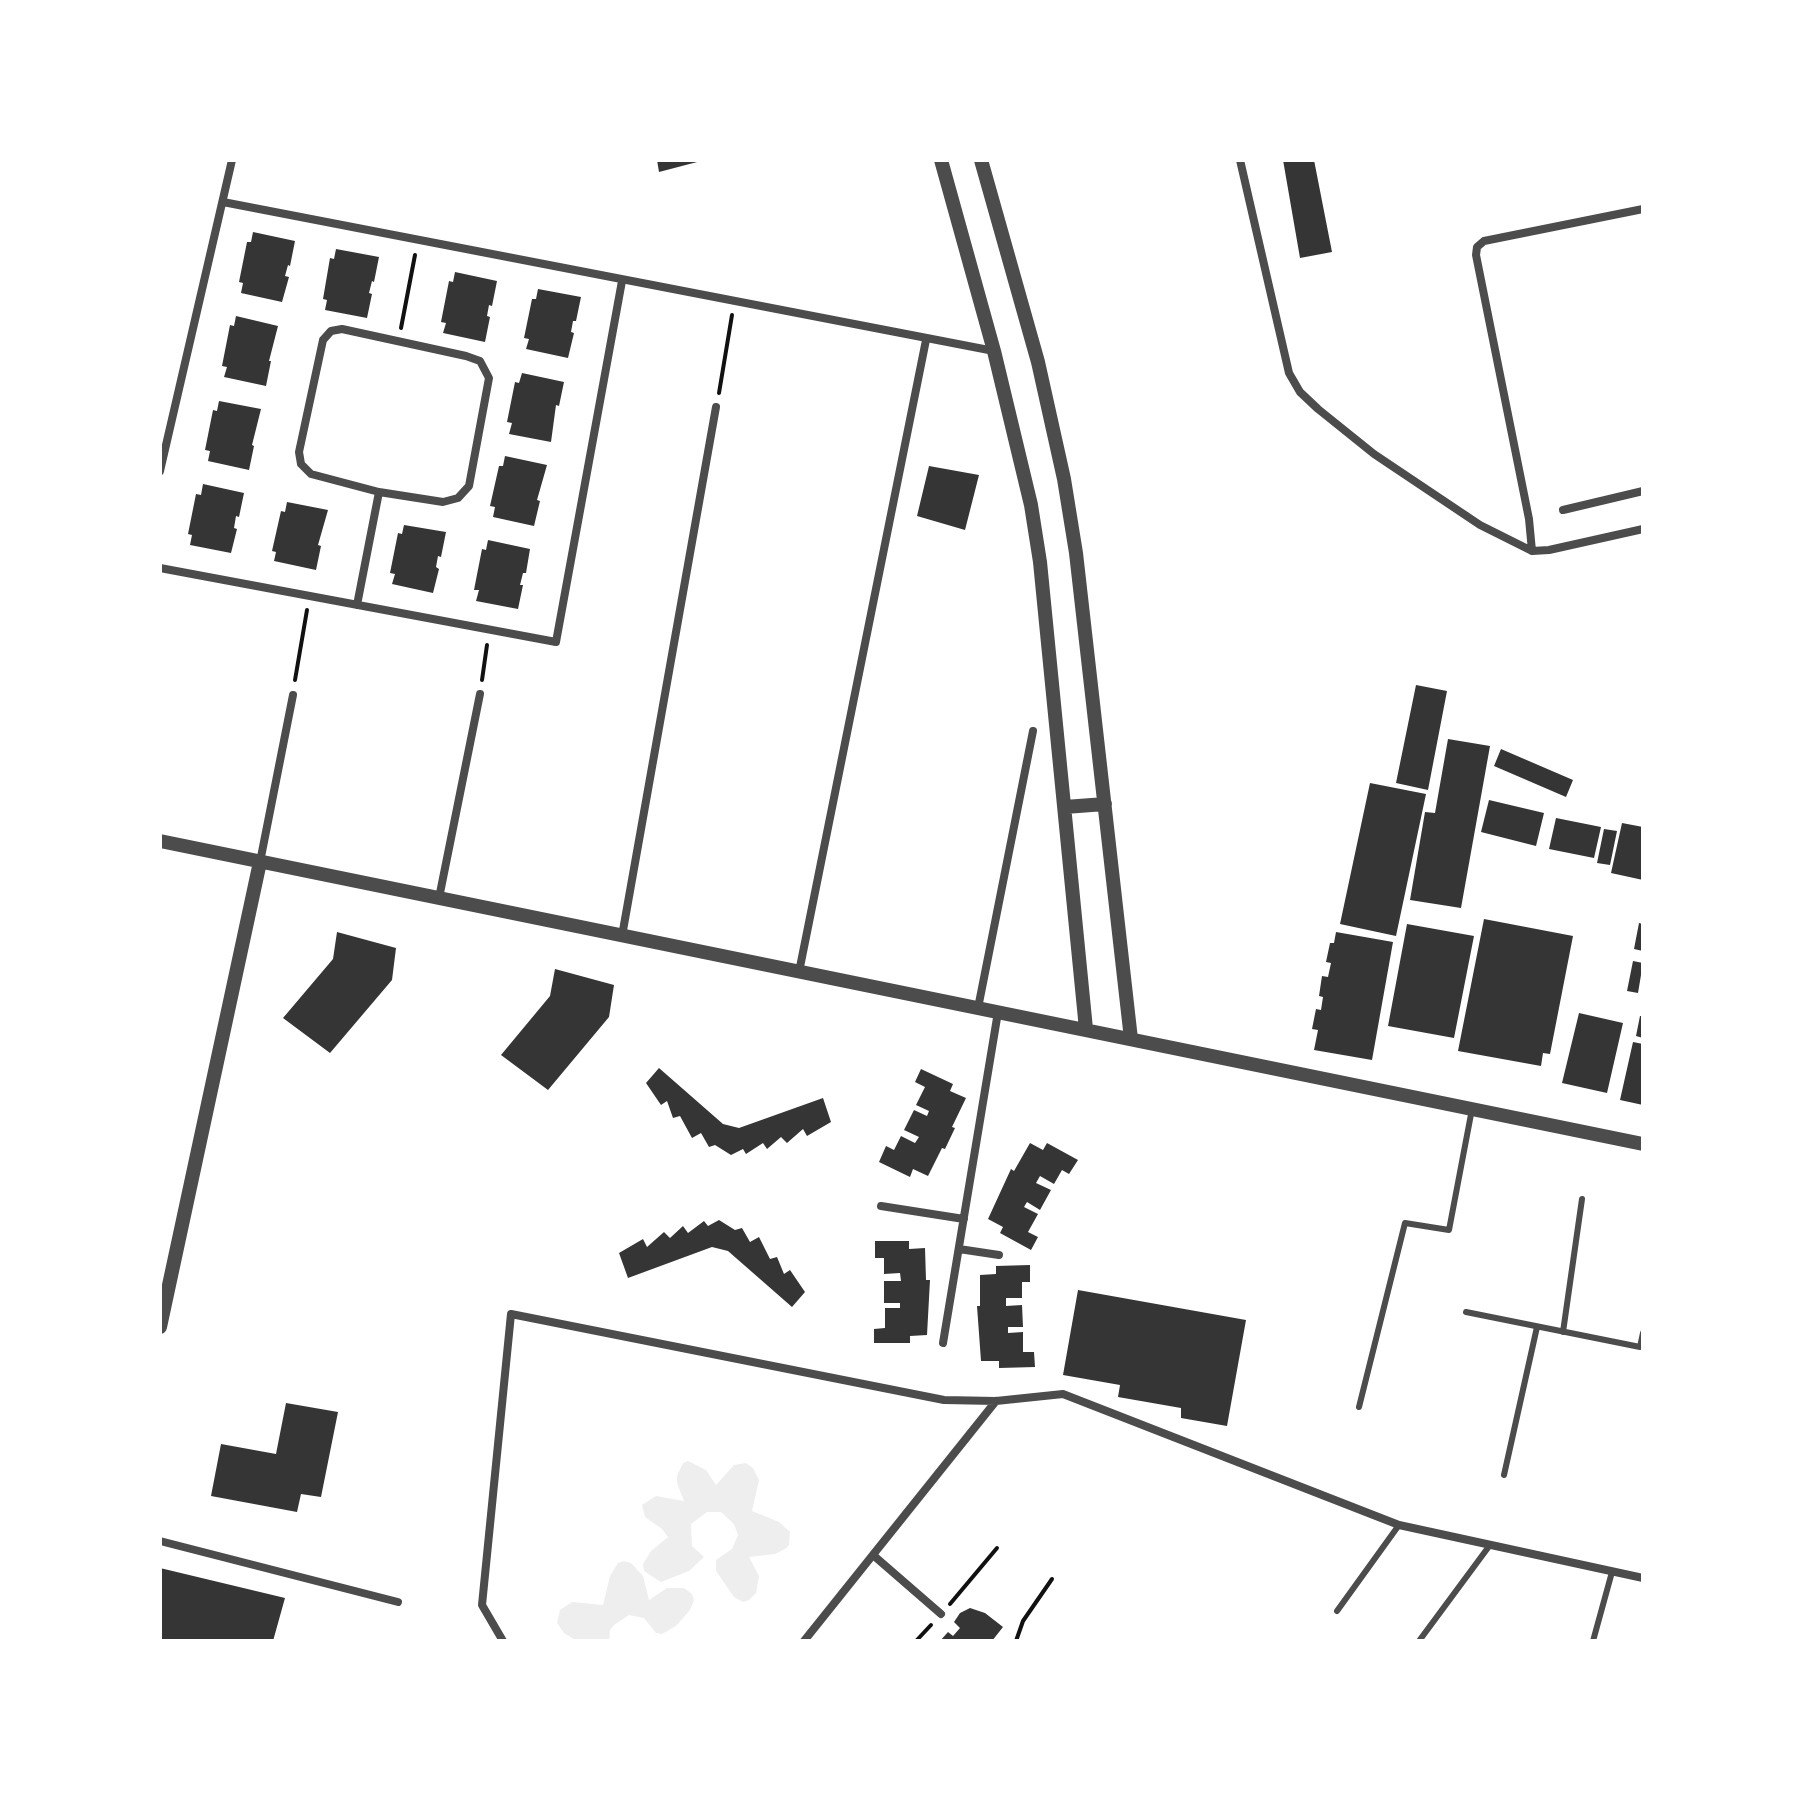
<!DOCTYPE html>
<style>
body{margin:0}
#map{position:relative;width:1803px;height:1801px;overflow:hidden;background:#fff;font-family:"Varela Round",sans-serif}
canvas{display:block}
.frame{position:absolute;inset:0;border:162px solid #fff;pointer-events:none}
</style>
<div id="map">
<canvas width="1803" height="1801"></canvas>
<div class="frame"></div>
</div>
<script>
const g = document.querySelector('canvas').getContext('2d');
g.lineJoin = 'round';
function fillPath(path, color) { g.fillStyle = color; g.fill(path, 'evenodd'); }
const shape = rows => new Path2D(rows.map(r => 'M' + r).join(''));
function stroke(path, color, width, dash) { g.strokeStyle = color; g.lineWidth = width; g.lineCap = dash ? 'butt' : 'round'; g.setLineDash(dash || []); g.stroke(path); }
fillPath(shape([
 [688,1461,706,1470,716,1485,734,1465,746,1463,753,1468,759,1480,752,1511,779,1522,790,1532,789,1545,785,1549,775,1554,749,1557,759,1576,756,1593,749,1600,743,1602,734,1597,716,1571,716,1560,732,1549,738,1535,734,1524,721,1512,707,1512,691,1524,692,1546,704,1557,689,1571,661,1582,644,1571,643,1564,651,1551,668,1537,662,1529,645,1517,642,1505,656,1496,684,1501,677,1483,677,1476,683,1463],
 [624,1561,631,1563,643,1576,649,1600,667,1588,684,1588,692,1594,694,1600,690,1610,676,1626,662,1634,656,1633,644,1618,629,1615,614,1625,610,1630,609,1641,577,1641,564,1633,557,1623,560,1610,572,1602,603,1605,610,1576,618,1563]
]), '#eee');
fillPath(shape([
 [657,160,701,160,701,161,659,172],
 [1283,160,1314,160,1332,252,1300,258],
 [253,232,295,241,290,266,288,265,285,276,289,277,282,302,241,293,243,283,239,282,247,242,251,242],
 [336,249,379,257,374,282,372,281,369,293,372,294,367,318,325,310,327,300,323,299,330,258,334,259],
 [455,272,497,281,492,306,489,305,487,316,490,317,485,342,443,333,446,323,441,322,449,281,453,282],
 [538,289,581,297,576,321,573,321,571,332,574,333,568,358,526,349,529,339,524,338,532,299,536,299],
 [236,316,278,326,269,361,271,361,266,386,224,377,227,367,222,366,230,325,234,326],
 [522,373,564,382,559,406,556,405,551,442,509,434,512,423,507,422,515,382,519,383],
 [219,401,261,409,252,445,254,446,249,470,208,461,210,451,205,450,213,410,217,411],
 [505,456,547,465,537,500,540,501,534,526,493,517,495,507,490,506,499,466,503,466],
 [929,466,979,475,965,530,917,516],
 [203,484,244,493,239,517,236,516,234,528,237,529,231,553,190,545,192,535,188,534,196,494,201,495],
 [287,502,328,510,318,545,321,546,316,570,274,561,276,552,272,551,281,511,285,512],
 [404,525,446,532,441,557,438,556,436,567,439,569,433,593,392,584,395,574,390,573,398,533,402,534],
 [488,540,530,549,526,573,523,573,520,585,523,585,518,609,476,601,479,590,474,590,482,549,486,550],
 [1416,685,1447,691,1428,790,1396,783],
 [1448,739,1490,746,1461,908,1410,900,1425,812,1435,813],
 [1501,749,1573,780,1566,797,1494,766],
 [1370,783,1426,794,1396,936,1340,924],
 [1489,800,1544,813,1536,846,1481,832],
 [1556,818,1601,827,1594,858,1549,849],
 [1622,823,1643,827,1643,880,1611,873],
 [1604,829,1617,831,1610,865,1597,863],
 [1484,919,1573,936,1550,1054,1543,1053,1541,1066,1458,1051],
 [1639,923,1643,924,1643,951,1634,949],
 [1407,924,1474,936,1454,1038,1388,1026],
 [337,932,396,948,392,980,330,1053,283,1018,333,959],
 [1336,932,1393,942,1372,1060,1314,1050,1318,1030,1312,1029,1316,1009,1321,1010,1323,997,1319,996,1322,976,1328,977,1331,963,1326,962,1330,943,1334,943],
 [1633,961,1643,963,1638,993,1627,991],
 [555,969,614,985,609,1017,548,1090,501,1055,550,996],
 [1579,1013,1623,1023,1607,1093,1562,1083],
 [1640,1016,1643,1016,1643,1038,1636,1036],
 [1633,1042,1643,1044,1643,1105,1620,1100],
 [659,1068,723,1124,739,1128,823,1098,831,1122,807,1136,803,1129,787,1143,781,1137,767,1149,763,1143,746,1154,743,1149,731,1155,715,1145,709,1147,701,1133,692,1138,680,1116,673,1118,667,1101,661,1105,646,1083],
 [921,1069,953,1084,950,1091,966,1098,952,1127,955,1128,945,1149,942,1148,928,1176,913,1169,910,1177,879,1162,886,1146,894,1150,901,1136,915,1143,919,1137,904,1130,914,1110,927,1116,929,1111,916,1105,925,1087,915,1082],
 [1030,1143,1043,1150,1047,1143,1078,1160,1069,1174,1062,1170,1054,1184,1040,1176,1036,1183,1051,1190,1040,1210,1027,1202,1024,1207,1038,1214,1028,1232,1038,1237,1031,1250,1000,1233,1003,1227,988,1219,1011,1169,1014,1171],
 [719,1220,735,1230,742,1228,750,1242,759,1237,770,1259,777,1257,784,1274,790,1270,805,1292,792,1307,728,1251,712,1247,628,1278,619,1253,643,1239,647,1247,664,1232,670,1238,683,1226,688,1233,704,1221,708,1226],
 [875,1241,909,1241,909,1249,925,1248,926,1280,930,1280,927,1335,910,1336,910,1343,874,1343,874,1329,885,1328,885,1308,900,1308,900,1303,884,1303,884,1281,901,1281,900,1273,884,1274,884,1258,875,1258],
 [1030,1265,1030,1282,1022,1282,1022,1298,1006,1298,1006,1306,1022,1305,1023,1327,1008,1327,1008,1333,1023,1332,1023,1352,1034,1352,1035,1367,999,1368,999,1361,981,1361,977,1306,980,1306,980,1275,996,1274,996,1266],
 [1078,1290,1246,1320,1227,1426,1181,1418,1181,1408,1118,1397,1120,1385,1063,1375],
 [286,1403,338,1412,321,1497,301,1494,297,1512,211,1496,221,1444,276,1454],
 [160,1568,285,1598,273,1641,160,1641],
 [970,1608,985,1613,1003,1627,992,1641,940,1641,948,1632,953,1636,960,1628,954,1622,960,1613]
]), '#353535');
stroke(shape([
 [401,328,415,255],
 [719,393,732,315],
 [295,680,307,610],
 [482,680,487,645],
 [950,1604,997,1548],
 [916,1641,931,1625],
 [1016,1641,1023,1621,1052,1579]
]), '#111', 4);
stroke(shape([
 [1466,1312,1640,1347,1643,1333],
 [1563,1332,1582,1199],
 [1359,1407,1405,1223,1449,1230,1472,1109],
 [1504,1475,1537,1327],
 [1337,1611,1399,1525],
 [1419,1641,1490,1545],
 [1593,1641,1612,1572]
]), '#4c4c4c', 6);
stroke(shape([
 [1240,160,1289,373,1300,392,1318,409,1374,454,1480,525,1532,551,1549,550,1643,529],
 [223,202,994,351],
 [342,329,466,356,480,361,489,378,469,486,458,498,443,502,379,492,311,474,301,464,299,452,323,340,331,331,342,329],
 [160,471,232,160],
 [1563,510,1643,491],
 [1532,551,1529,519,1476,255,1477,247,1484,241,1643,209],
 [160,568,556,642,622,281],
 [357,605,379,492],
 [260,862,293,695],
 [439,898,480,694],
 [622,936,716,407],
 [799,972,926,340],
 [978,1008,1033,731],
 [881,1206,964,1219],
 [959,1249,999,1255],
 [943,1343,998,1012],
 [160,1541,398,1602],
 [873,1555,941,1614],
 [503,1641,482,1605,511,1314,944,1400,996,1401,1063,1394,1399,1525,1643,1578],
 [804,1641,996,1401]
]), '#4c4c4c', 8);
stroke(shape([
 [941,160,994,351,1031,505,1040,562,1086,1029],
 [981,160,1038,362,1064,479,1076,553,1131,1039],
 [1065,807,1105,804],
 [160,841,1643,1144],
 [160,1327,260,862]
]), '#4c4c4c', 14);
</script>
